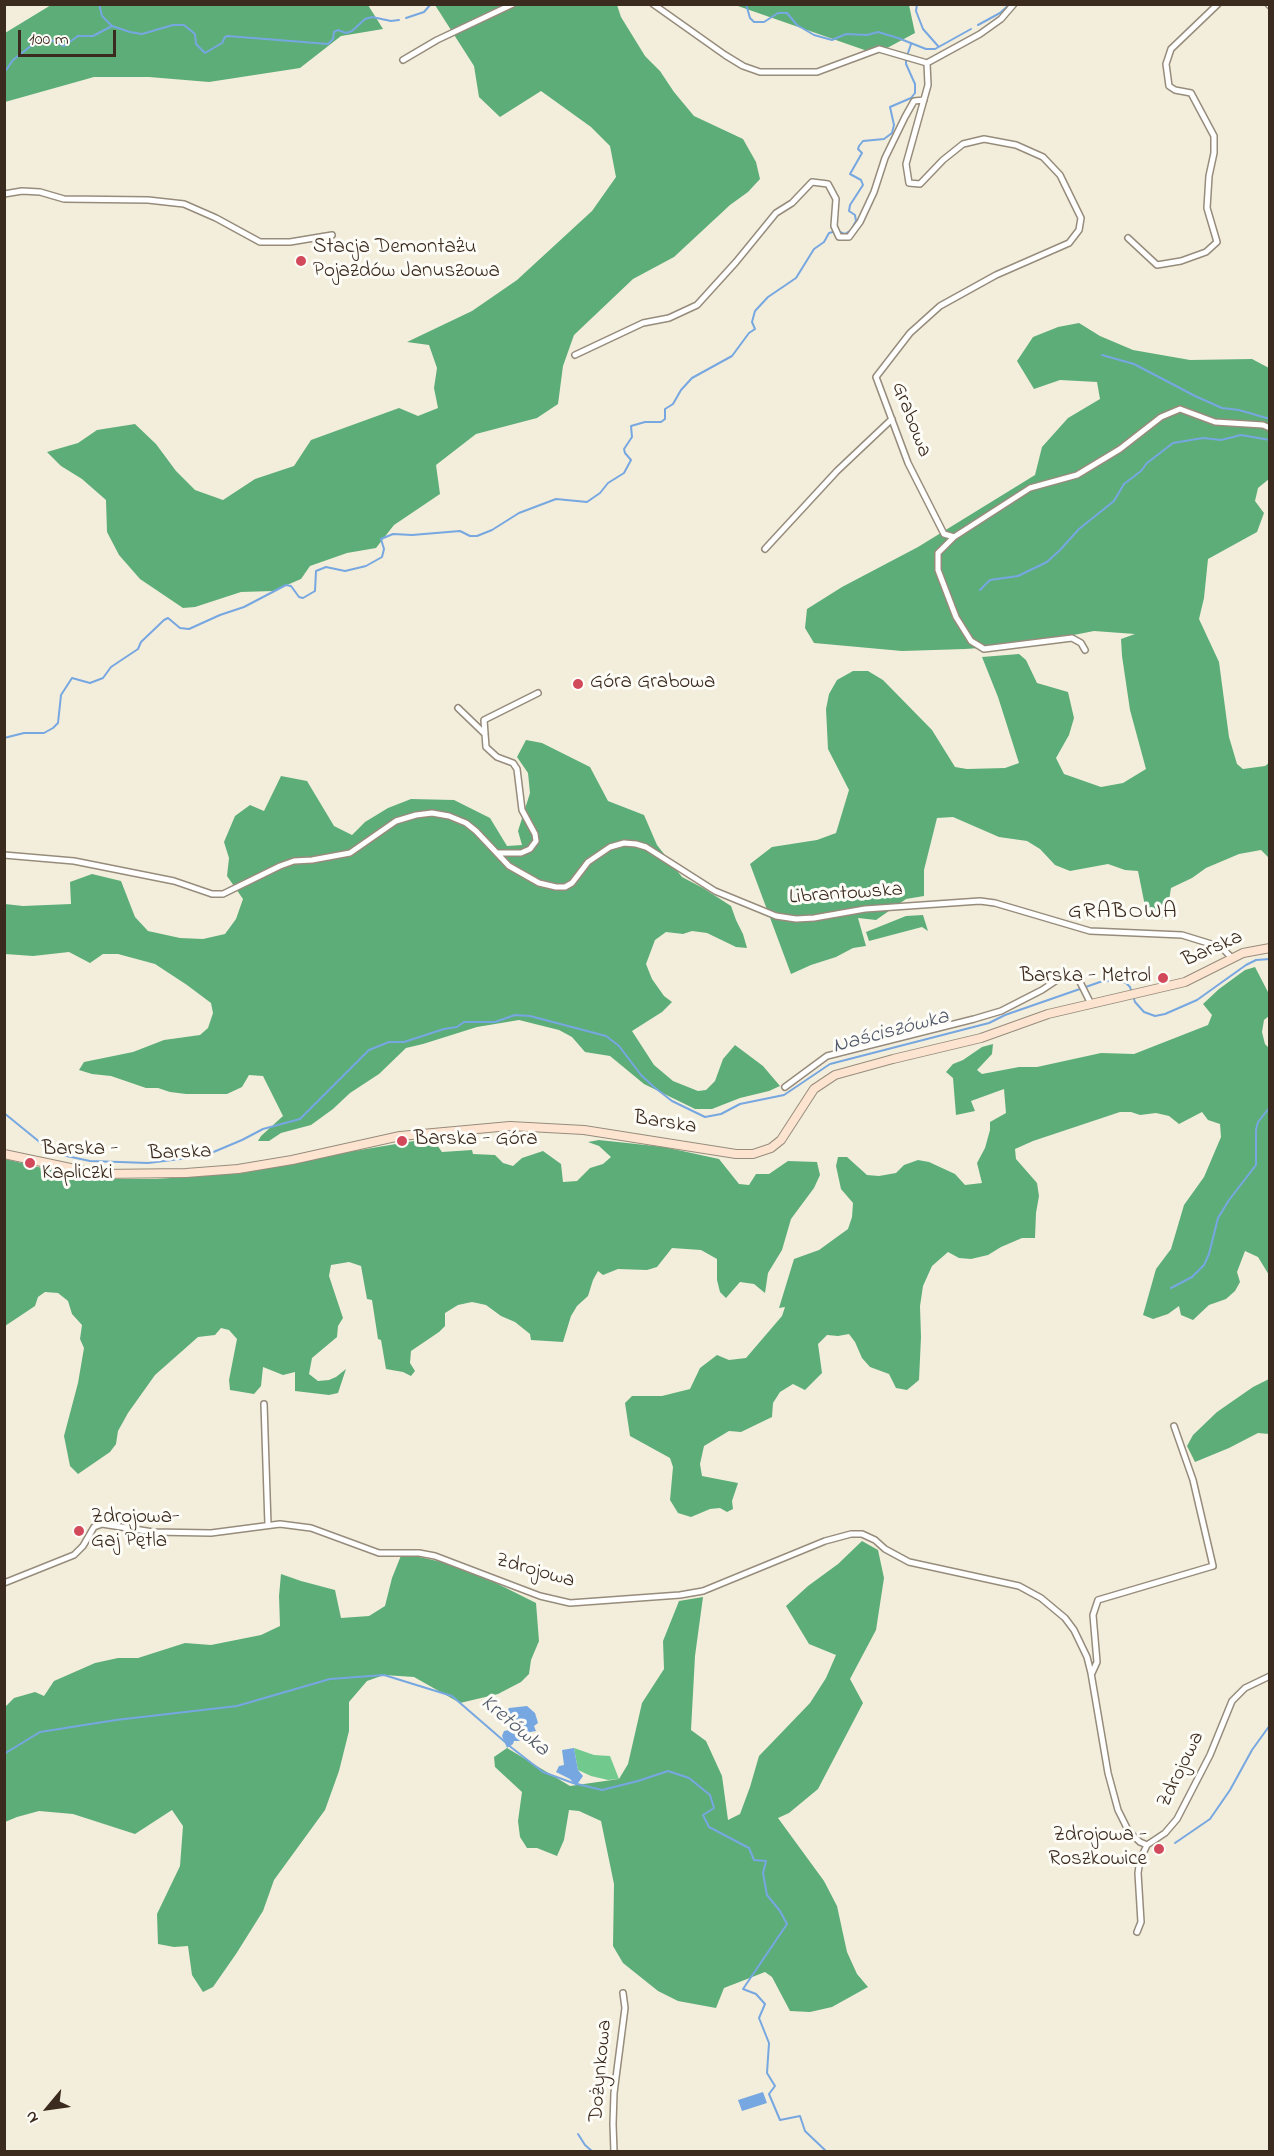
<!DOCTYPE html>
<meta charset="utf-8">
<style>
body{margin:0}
#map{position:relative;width:1274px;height:2156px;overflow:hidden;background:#f3eedb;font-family:"Indie Flower",sans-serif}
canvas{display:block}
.frame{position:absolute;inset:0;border:6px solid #3b2a1e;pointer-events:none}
.north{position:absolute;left:18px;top:2078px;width:60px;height:60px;-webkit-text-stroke:4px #fdfcf7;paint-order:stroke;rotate:241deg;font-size:16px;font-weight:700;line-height:24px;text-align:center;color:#3b2a1e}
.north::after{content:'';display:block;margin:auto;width:21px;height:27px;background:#3b2a1e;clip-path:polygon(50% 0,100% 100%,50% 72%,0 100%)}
.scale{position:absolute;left:18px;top:30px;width:98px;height:27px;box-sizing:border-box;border:3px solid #3b2a1e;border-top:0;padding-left:8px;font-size:18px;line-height:21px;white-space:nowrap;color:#3b2a1e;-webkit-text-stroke:4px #fdfcf7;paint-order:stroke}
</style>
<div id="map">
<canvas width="1274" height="2156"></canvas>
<div class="frame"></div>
<div class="north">N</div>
<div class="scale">100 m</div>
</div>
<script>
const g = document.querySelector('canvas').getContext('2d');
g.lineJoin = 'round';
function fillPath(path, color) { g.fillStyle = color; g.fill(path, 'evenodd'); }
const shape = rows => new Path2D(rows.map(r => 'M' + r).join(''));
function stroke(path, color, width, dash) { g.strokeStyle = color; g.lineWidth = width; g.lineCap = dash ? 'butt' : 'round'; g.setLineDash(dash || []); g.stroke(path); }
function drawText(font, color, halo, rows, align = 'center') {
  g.font = font + ' "Indie Flower",sans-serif'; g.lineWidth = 6; g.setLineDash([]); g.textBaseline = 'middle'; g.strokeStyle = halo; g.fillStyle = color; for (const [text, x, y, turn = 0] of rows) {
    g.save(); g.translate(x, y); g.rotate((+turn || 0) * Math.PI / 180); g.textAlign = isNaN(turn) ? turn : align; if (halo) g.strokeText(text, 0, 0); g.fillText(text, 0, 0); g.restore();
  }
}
fillPath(shape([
 [574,1748,594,1755,610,1756,619,1779,608,1780,591,1776,578,1770]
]), '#72c98e');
fillPath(shape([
 [51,5,368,5,383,29,341,36,300,68,209,82,149,77,94,77,5,102,5,33],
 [435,5,617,5,621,17,645,56,660,71,674,92,694,116,743,139,756,162,760,179,748,192,730,205,674,257,633,279,574,335,563,366,558,404,537,418,476,434,436,465,440,494,394,525,376,548,347,553,310,566,301,579,273,591,241,592,195,607,183,608,140,579,119,555,107,532,106,500,82,479,61,466,47,452,78,443,97,430,135,424,156,444,176,471,195,490,223,500,255,479,294,466,311,440,399,408,418,416,438,408,434,388,437,368,429,345,407,342,472,311,517,280,592,211,616,177,610,146,591,127,541,91,500,117,479,97,474,66],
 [735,5,909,5,915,33,876,54],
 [1079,323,1100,336,1133,350,1190,360,1252,359,1269,368,1269,479,1258,488,1255,501,1264,513,1257,532,1208,559,1204,598,1199,619,1219,662,1229,737,1237,764,1243,769,1265,766,1269,763,1269,858,1261,850,1239,854,1206,868,1192,878,1171,888,1166,918,1147,916,1138,871,1125,870,1108,864,1070,871,1055,865,1040,849,1027,841,999,837,953,817,937,818,924,870,924,896,906,899,876,920,858,918,866,946,853,948,836,957,811,965,791,974,750,864,772,847,817,840,836,833,849,790,828,749,826,709,829,694,837,680,853,671,868,671,883,680,932,730,955,767,967,769,1005,768,1019,763,998,697,982,657,1019,654,1026,660,1037,683,1068,692,1074,718,1069,735,1056,758,1064,774,1101,787,1123,783,1146,769,1130,710,1122,656,1121,639,1135,634,1094,631,1023,645,965,649,902,651,814,643,805,628,807,609,842,587,918,547,1035,475,1042,447,1068,418,1100,399,1097,382,1060,380,1034,389,1017,361,1033,337,1058,327],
 [526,740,542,743,590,767,608,801,644,815,657,845,682,877,703,888,731,906,736,920,743,934,747,948,736,947,707,933,692,931,683,934,666,932,655,940,646,964,652,979,664,996,672,1002,662,1012,632,1031,654,1065,673,1081,698,1091,706,1090,715,1081,723,1059,735,1045,763,1066,780,1086,769,1091,740,1098,712,1109,695,1109,644,1084,610,1056,585,1052,572,1037,559,1030,519,1020,477,1027,423,1044,406,1048,379,1074,350,1093,333,1109,311,1125,281,1133,269,1141,258,1141,261,1136,283,1116,263,1076,249,1075,242,1087,227,1094,186,1094,170,1092,158,1088,146,1088,111,1076,92,1074,79,1070,84,1062,133,1052,164,1040,200,1035,208,1028,213,1013,211,1003,187,985,155,964,118,954,103,954,90,963,69,952,33,956,5,954,5,904,23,906,71,904,70,882,92,874,121,881,135,917,148,931,180,938,203,939,225,934,236,919,243,899,227,876,229,858,224,842,235,816,250,805,264,811,281,776,307,781,334,826,352,835,365,822,388,808,411,799,454,800,490,818,507,846,522,845,518,831,530,793,528,773,517,757],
 [923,915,928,931,922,927,869,941,866,932,906,916],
 [1255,967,1269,994,1269,1016,1264,1020,1262,1032,1265,1044,1270,1049,1269,1275,1258,1257,1245,1251,1237,1272,1240,1282,1235,1291,1226,1299,1209,1305,1193,1320,1181,1315,1179,1306,1168,1314,1153,1319,1143,1315,1156,1269,1171,1249,1184,1205,1204,1177,1221,1137,1220,1124,1208,1120,1202,1112,1179,1124,1169,1116,1156,1113,1140,1115,1131,1112,1120,1112,1033,1141,1015,1149,1016,1159,1037,1183,1039,1196,1036,1213,1035,1238,1022,1238,1001,1247,988,1255,971,1259,959,1258,948,1252,932,1266,923,1286,920,1306,921,1337,919,1380,907,1390,896,1388,889,1374,870,1367,862,1358,855,1342,849,1334,838,1336,827,1335,818,1344,822,1373,805,1390,793,1384,780,1392,773,1403,772,1417,741,1432,729,1431,704,1446,700,1464,702,1476,738,1483,732,1501,733,1509,727,1512,720,1508,710,1509,691,1517,678,1513,670,1500,673,1467,670,1458,630,1436,625,1403,632,1396,662,1396,690,1389,700,1368,717,1355,729,1360,746,1358,782,1316,785,1307,779,1308,794,1259,819,1250,848,1229,852,1217,853,1203,841,1189,836,1166,838,1157,847,1157,867,1175,879,1176,896,1173,904,1165,918,1160,929,1162,955,1174,965,1185,982,1183,977,1163,985,1148,990,1130,990,1122,1006,1113,1004,1089,971,1101,975,1111,956,1115,953,1078,946,1072,953,1064,963,1060,982,1047,993,1044,992,1054,977,1070,982,1074,1019,1067,1037,1067,1101,1053,1134,1054,1208,1025,1212,1015,1203,1004,1219,989,1245,970],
 [432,1138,442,1152,472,1150,473,1154,495,1155,503,1163,513,1166,522,1158,543,1151,561,1164,563,1182,577,1181,590,1168,603,1164,611,1157,599,1146,588,1142,599,1140,664,1147,719,1159,739,1184,749,1185,756,1174,769,1174,788,1161,817,1162,820,1175,814,1188,791,1219,782,1250,768,1273,765,1293,754,1284,740,1282,726,1298,720,1292,717,1280,717,1259,701,1250,672,1248,657,1267,647,1270,618,1269,603,1275,598,1271,593,1280,588,1296,577,1306,571,1316,563,1342,531,1340,530,1334,515,1322,501,1316,486,1305,472,1302,458,1305,445,1313,445,1326,439,1332,411,1351,410,1363,415,1371,411,1376,403,1372,386,1369,381,1340,378,1339,372,1300,367,1299,361,1266,349,1262,331,1265,329,1276,343,1318,338,1326,337,1337,312,1358,309,1374,318,1381,329,1380,336,1377,346,1369,338,1393,329,1395,295,1391,295,1372,283,1375,263,1367,261,1386,254,1394,230,1390,229,1380,237,1339,229,1330,221,1328,215,1335,198,1337,155,1375,128,1413,118,1431,116,1444,110,1452,78,1474,70,1466,64,1436,78,1383,84,1348,80,1339,82,1325,72,1314,68,1301,58,1293,45,1292,38,1297,35,1306,5,1326,5,1159,88,1179,156,1179,243,1173,342,1153],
 [1269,1379,1269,1434,1258,1433,1229,1448,1195,1462,1187,1446,1193,1435,1217,1412,1253,1387],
 [862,1541,878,1550,884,1578,876,1630,850,1679,863,1703,818,1789,789,1813,778,1818,824,1881,837,1906,847,1952,857,1974,868,1987,832,2007,810,2012,790,2011,772,1977,765,1972,724,1988,716,2008,678,2001,658,1991,623,1963,613,1946,614,1884,601,1821,579,1811,569,1810,564,1840,557,1856,537,1848,527,1848,520,1837,518,1821,522,1792,495,1767,494,1757,507,1748,570,1786,619,1779,628,1764,642,1703,664,1669,663,1641,679,1601,703,1597,695,1656,691,1730,706,1741,722,1776,728,1820,740,1814,750,1787,759,1756,810,1703,826,1678,836,1655,809,1644,786,1606,808,1586,838,1564],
 [402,1553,464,1567,536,1603,539,1641,531,1660,529,1674,521,1682,498,1694,460,1703,414,1677,384,1675,367,1681,349,1702,349,1731,339,1771,325,1810,274,1880,263,1911,236,1954,213,1987,203,1992,192,1975,188,1946,174,1947,158,1944,157,1914,180,1866,183,1826,172,1810,135,1834,73,1814,39,1811,17,1817,5,1822,4,1708,14,1698,35,1692,44,1696,54,1681,95,1663,118,1658,138,1658,185,1643,211,1645,261,1635,280,1626,279,1596,281,1574,301,1581,335,1590,341,1618,369,1616,385,1606,392,1578]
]), '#5dad79');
fillPath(shape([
 [527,1706,535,1713,538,1723,534,1726,536,1731,525,1733,519,1741,514,1741,513,1744,507,1748,502,1736,504,1731,509,1730,504,1722,506,1713,509,1708],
 [574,1748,578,1770,583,1776,576,1786,570,1779,556,1772,559,1766,564,1765,562,1750],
 [763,2092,767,2103,742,2111,738,2100]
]), '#77a7e1');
stroke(shape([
 [99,4,102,16,112,26,130,32,142,34,173,25,184,25,195,34,196,44,205,53,222,43,225,37,228,36,328,44,333,39,334,32,338,30,346,33,352,31,365,19,372,17,391,21,399,20],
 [746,4,750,18,754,22,764,22,778,13,787,13,797,25,814,35,832,40,846,34,867,35,878,32,898,38,926,49,935,49,971,29],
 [917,4,916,11,923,29,938,46],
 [406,18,424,12,431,4],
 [978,25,1000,13,1010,4],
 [908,53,911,44],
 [4,73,13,60,32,45,51,40,64,46,78,36,93,36,112,26],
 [840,232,845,234,851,230,856,221,855,215,849,211,850,205,863,185,861,180,850,174,862,153,858,149,859,146,863,141,884,139,892,133,894,125,890,107,911,98,915,93,915,84,906,64,906,60],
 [1102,355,1134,364,1195,396,1222,408,1239,410,1270,419],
 [980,590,990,580,1018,576,1047,562,1060,550,1079,529,1114,501,1124,484,1141,471,1147,463,1173,443,1203,438,1221,440,1241,435,1270,440],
 [4,738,24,733,44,733,53,728,58,723,61,695,72,678,90,683,103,678,111,667,138,649,141,642,164,620,168,618,180,628,189,629,220,615,244,607,286,585,291,586,299,597,303,598,315,591,316,571,326,567,345,571,366,566,382,557,384,549,381,539,393,534,412,535,460,531,470,536,477,536,492,530,519,513,556,499,587,502,600,493,608,483,624,473,631,460,625,453,624,449,632,437,631,426,645,422,661,422,665,419,665,409,673,404,681,390,692,378,732,356,749,333,755,329,752,322,755,311,768,297,796,278,814,249,824,242,829,233,833,232],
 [4,1113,47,1148,57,1154,90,1161,148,1163,204,1156,242,1140,263,1129,300,1119,369,1050,389,1042,404,1042,444,1029,457,1027,464,1022,495,1022,515,1015,530,1016,606,1036,619,1046,641,1075,654,1087,672,1101,705,1117,721,1114,740,1104,784,1095,830,1064,989,1023,1005,1015,1100,982,1117,980,1126,983,1130,987,1135,1002,1144,1012,1155,1016,1165,1014,1197,1000,1246,965,1256,960,1270,959],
 [1171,1288,1192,1277,1204,1265,1209,1254,1218,1218,1229,1200,1256,1165,1256,1130,1258,1122,1270,1107],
 [4,1754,40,1732,116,1720,237,1706,330,1679,384,1675,452,1696,512,1748,543,1772,573,1783,602,1790,638,1781,668,1771,689,1778,710,1795,714,1808,703,1815,709,1827,749,1848,754,1860,766,1861,763,1873,767,1895,780,1911,787,1924,743,1989,756,1994,765,2004,759,2018,769,2043,767,2073,775,2086,769,2094,780,2120,800,2116,805,2131,827,2152],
 [1175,1843,1210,1819,1230,1790,1252,1750,1270,1725],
 [578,2134,585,2145,593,2152]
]), '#77a7e1', 2);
const street = shape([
 [653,4,725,55,743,66,760,72,817,72,879,49,927,63],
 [1014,4,1001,19,980,34,927,63,928,85,906,164,909,183,920,184,943,160,963,144,984,139,1016,145,1043,157,1060,175,1081,218,1079,230,1069,243,996,275,940,306,910,333,876,377,908,463,944,534,954,537,1030,488,1077,475,1120,449,1161,417,1180,409,1215,422,1263,425,1270,428],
 [1268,4,1270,6],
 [403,60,437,40,513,4],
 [4,194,22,191,40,192,64,199,148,200,184,204,216,218,260,242,290,242,332,235],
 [1128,238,1157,265,1181,261,1206,252,1217,242,1207,208,1209,176,1214,153,1214,136,1191,93,1175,90,1169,86,1166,64,1171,49,1218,4],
 [575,355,643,323,669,318,697,305,736,262,776,213,792,203,812,182,828,184,836,199,834,226,839,237,849,237,860,222,874,192,885,158,905,117,914,101,924,100],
 [954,537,938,553,938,570,956,617,971,641,984,649,1072,638,1081,643,1085,650],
 [765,549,837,471,892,419],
 [458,708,485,734],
 [498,853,521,853,530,849,536,841,535,834,522,810,517,769,513,763,497,757,486,747,484,720,538,693],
 [4,855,74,861,174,881,212,894,223,894,280,866,294,861,312,860,350,853,396,821,416,815,432,813,449,816,466,823,476,831,509,866,539,883,556,887,565,887,572,883,588,862,610,847,624,843,636,844,646,847,715,891,776,916,796,919,814,918,865,909,980,901,995,903,1090,931,1182,935,1221,947,1232,958],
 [785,1087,827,1056,974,1019,1001,1011,1042,990,1066,974,1077,976,1091,1004],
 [264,1404,268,1525],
 [4,1583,74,1555,83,1546,94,1527,102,1524,153,1532,211,1533,280,1524,311,1528,379,1553,419,1553,435,1556,540,1596,570,1603,680,1595,703,1591,825,1541,851,1534,862,1534,875,1540,885,1549,909,1562,1019,1586,1041,1598,1065,1618,1074,1630,1087,1657,1091,1673,1108,1773,1118,1810,1129,1832,1140,1842,1147,1845,1165,1833,1177,1819,1210,1755,1232,1701,1245,1688,1270,1676],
 [1092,1673,1097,1662,1093,1615,1098,1600,1213,1566,1193,1480,1174,1426],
 [1137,1932,1141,1922,1138,1873,1140,1860,1147,1845],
 [614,2152,613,2124,614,2093,625,2008,623,1993]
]);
const secondary = shape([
 [4,1154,99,1174,186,1173,238,1169,292,1160,400,1136,510,1126,584,1130,736,1154,753,1154,771,1148,781,1140,814,1089,835,1075,893,1059,981,1038,1048,1014,1185,982,1243,953,1270,948]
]);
stroke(street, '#978c7c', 8);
stroke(secondary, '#978c7c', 10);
stroke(street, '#fff', 5);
stroke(secondary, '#fde4d1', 8);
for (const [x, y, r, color] of [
 [301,261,6,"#d1495b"],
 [578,684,6,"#d1495b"],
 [1163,978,6,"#d1495b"],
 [402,1141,6,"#d1495b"],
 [30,1163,6,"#d1495b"],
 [79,1531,6,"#d1495b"],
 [1159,1849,6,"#d1495b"]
]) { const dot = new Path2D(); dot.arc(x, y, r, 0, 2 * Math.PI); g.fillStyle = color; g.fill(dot); stroke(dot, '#fdfcf7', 2); }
drawText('21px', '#3b2a1e', '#fdfcf7', [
 ["Stacja Demontażu",313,249],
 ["Pojazdów Januszowa",313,273],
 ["Góra Grabowa",590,684],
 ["Barska - Metrol",1151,978,"right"],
 ["Barska - Góra",414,1141],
 ["Barska -",42,1151],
 ["Kapliczki",42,1175],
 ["Zdrojowa-",91,1519],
 ["Gaj Pętla",91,1543],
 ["Zdrojowa -",1147,1837,"right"],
 ["Roszkowice",1147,1861,"right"]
], 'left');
drawText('21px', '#3b2a1e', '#fdfcf7', [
 ["Grabowa",910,420,69],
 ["Librantowska",846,895,-4],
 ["Barska",1213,950,-24],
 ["Barska",665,1124,9],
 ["Barska",180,1154,-2],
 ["Zdrojowa",535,1572,16],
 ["Zdrojowa",1182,1770,-64],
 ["Dożynkowa",602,2071,-85]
]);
g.letterSpacing = '1.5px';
drawText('22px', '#3b2a1e', '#fdfcf7', [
 ["GRABOWA",1123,913]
]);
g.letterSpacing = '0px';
drawText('italic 22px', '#535c6c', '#fdfcf7', [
 ["Naściszówka",891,1033,-15],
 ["Kretówka",514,1727,40]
]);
</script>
